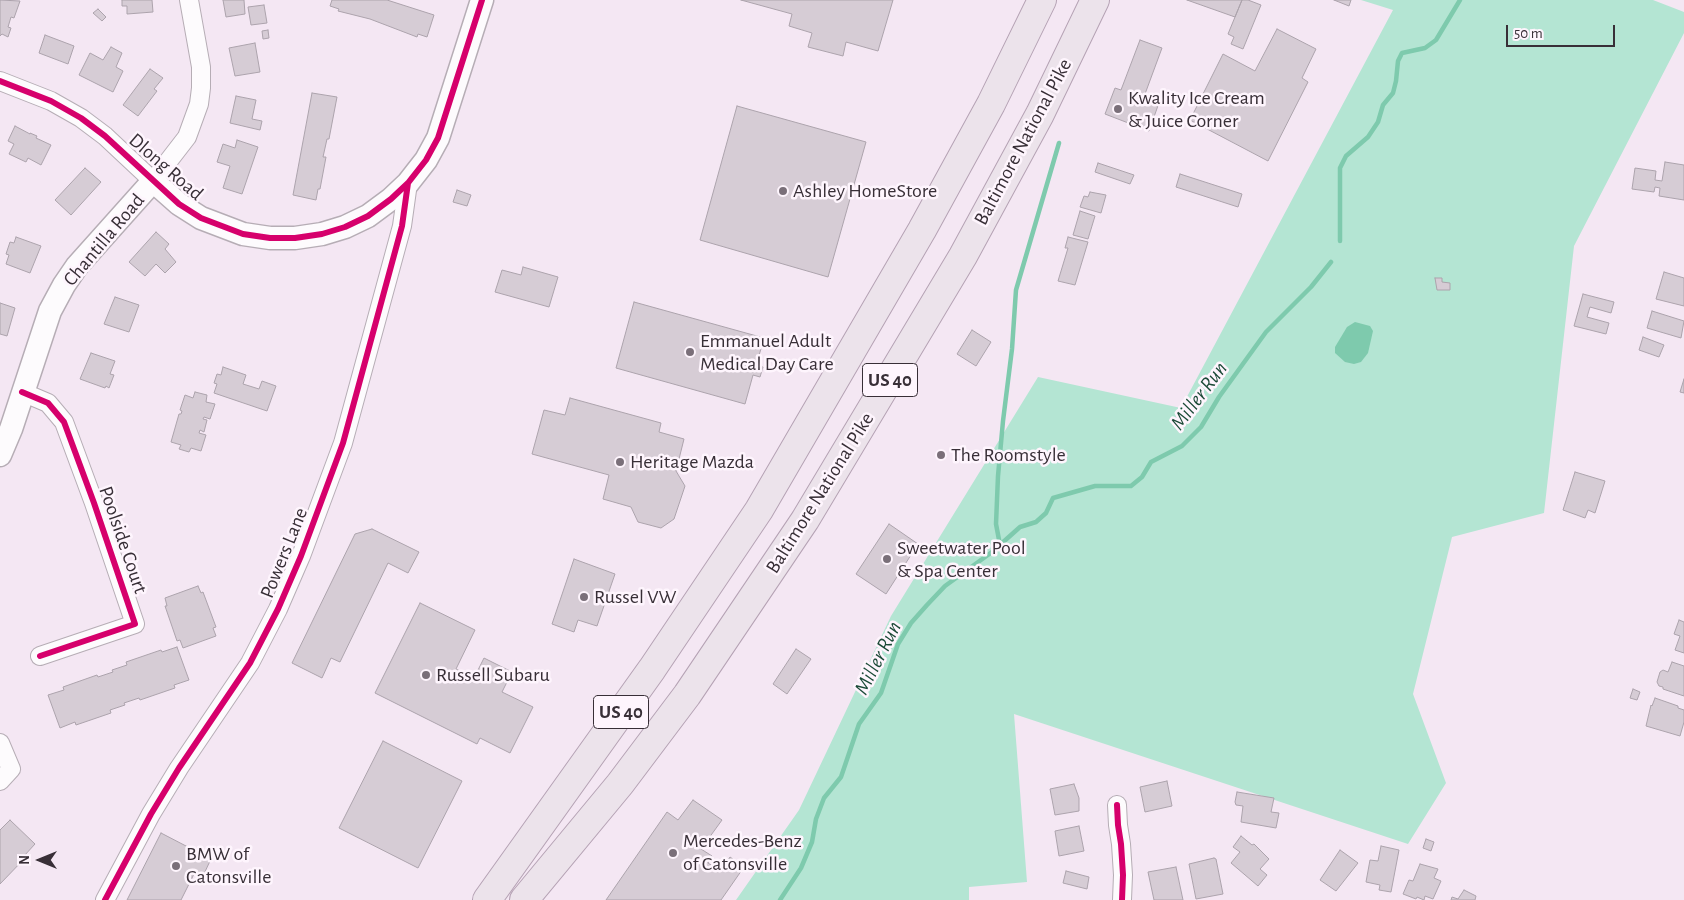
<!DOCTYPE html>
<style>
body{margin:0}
#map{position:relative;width:1684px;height:900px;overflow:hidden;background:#f4e7f3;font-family:"Alegreya Sans",sans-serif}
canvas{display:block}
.north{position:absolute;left:15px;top:835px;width:50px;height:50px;-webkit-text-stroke:4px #fef5fd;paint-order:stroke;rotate:270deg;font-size:14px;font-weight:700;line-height:20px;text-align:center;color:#382f37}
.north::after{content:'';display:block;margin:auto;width:18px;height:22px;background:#382f37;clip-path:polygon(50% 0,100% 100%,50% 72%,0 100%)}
.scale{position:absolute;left:1506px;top:25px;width:109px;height:22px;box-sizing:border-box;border:2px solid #382f37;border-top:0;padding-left:6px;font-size:15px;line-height:18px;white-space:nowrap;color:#382f37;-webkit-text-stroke:4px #fef5fd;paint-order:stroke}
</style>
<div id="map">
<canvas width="1684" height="900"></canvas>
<div class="north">N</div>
<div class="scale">50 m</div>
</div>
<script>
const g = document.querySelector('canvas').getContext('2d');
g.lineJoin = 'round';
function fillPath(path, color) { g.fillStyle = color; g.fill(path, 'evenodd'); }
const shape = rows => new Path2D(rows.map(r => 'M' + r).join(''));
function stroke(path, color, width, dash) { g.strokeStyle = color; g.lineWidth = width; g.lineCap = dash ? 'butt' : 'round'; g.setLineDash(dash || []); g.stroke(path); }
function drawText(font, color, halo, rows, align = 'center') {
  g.font = font + ' "Alegreya Sans",sans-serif'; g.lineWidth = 5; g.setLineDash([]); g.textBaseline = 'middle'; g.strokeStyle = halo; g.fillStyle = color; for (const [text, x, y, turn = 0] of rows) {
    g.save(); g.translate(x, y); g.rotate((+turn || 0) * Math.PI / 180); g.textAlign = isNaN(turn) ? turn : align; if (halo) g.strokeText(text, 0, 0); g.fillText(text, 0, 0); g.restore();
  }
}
fillPath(shape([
 [1361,0,1653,0,1684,12,1684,33,1574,246,1544,513,1452,537,1413,694,1446,783,1408,844,1014,714,1027,882,969,887,969,900,736,900,799,810,891,616,1038,377,1181,408,1393,10]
]), '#b4e5d3');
fillPath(shape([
 [1355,322,1370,326,1373,331,1368,353,1361,362,1354,364,1345,362,1335,353,1335,347,1347,327]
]), '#7ecaad');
stroke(shape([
 [1340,241,1340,168,1346,156,1368,137,1378,122,1383,105,1393,93,1396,81,1398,61,1402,53,1425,48,1436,40,1460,0],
 [1000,545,996,524,998,476,1003,421,1012,349,1016,290,1059,143],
 [780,900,801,868,812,842,816,819,824,798,841,777,859,724,881,693,898,644,911,623,927,605,945,586,992,552,1020,527,1036,522,1046,513,1053,498,1095,486,1131,486,1142,477,1151,462,1182,446,1201,427,1219,397,1266,332,1311,287,1331,262]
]), '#7ecaad', 4.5);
const building = shape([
 [0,0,20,1,14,18,11,17,8,27,11,28,8,37,2,34,0,36,0,0],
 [122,0,152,0,153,12,127,14,127,6,122,6,122,0],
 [223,0,244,0,245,14,226,17,223,0],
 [332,0,387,0,434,15,427,37,418,34,417,37,370,19,338,11,339,9,330,6,332,0],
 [741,0,893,0,878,51,846,42,843,56,808,47,812,33,789,26,792,14,741,0],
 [1187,0,1242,0,1235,17,1187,0],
 [1242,0,1248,0,1261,5,1243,49,1231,44,1234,37,1228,34,1242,0],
 [1334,0,1351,0,1349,6,1334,0],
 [264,5,267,23,251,25,248,7,264,5],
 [98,9,106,17,102,21,93,13,98,9],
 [1277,29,1316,49,1302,78,1308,82,1268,161,1190,120,1223,54,1255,71,1277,29],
 [268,30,269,38,263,39,262,31,268,30],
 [45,35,74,46,68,64,39,53,45,35],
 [1140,40,1162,48,1145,94,1160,100,1149,131,1105,114,1115,88,1121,90,1140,40],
 [255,43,260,72,235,76,229,48,255,43],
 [111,47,122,53,116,67,123,71,113,92,79,75,90,53,103,60,111,47],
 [150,69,163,78,154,89,157,91,138,116,123,105,150,69],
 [312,93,337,97,329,139,327,139,323,157,326,157,320,189,318,189,316,200,293,195,312,93],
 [236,96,256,100,252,119,262,121,260,130,230,123,236,96],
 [737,106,866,142,828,277,700,240,737,106],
 [15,126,30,134,30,133,37,136,36,138,51,145,41,165,28,158,26,162,9,154,14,144,8,141,15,126],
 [237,140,258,147,242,194,223,188,230,166,217,162,223,144,235,148,237,140],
 [1665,162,1684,165,1684,200,1659,196,1660,188,1655,187,1654,192,1632,189,1635,168,1656,171,1655,180,1662,181,1665,162],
 [1098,163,1134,175,1130,184,1095,172,1098,163],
 [85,168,101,182,71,215,55,200,85,168],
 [1180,174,1242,194,1238,207,1176,187,1180,174],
 [457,190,471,195,467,206,453,202,457,190],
 [1090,192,1106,195,1101,213,1080,207,1084,196,1088,197,1090,192],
 [1080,211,1095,216,1088,239,1073,235,1080,211],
 [156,232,169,244,165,249,176,262,165,273,156,264,145,276,129,262,156,232],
 [16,237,41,246,30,273,6,264,9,255,6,254,10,242,14,243,16,237],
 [1068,237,1088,242,1075,285,1058,281,1068,248,1065,248,1068,237],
 [523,267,558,277,549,307,495,292,502,270,521,275,523,267],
 [1664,272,1684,278,1684,306,1656,299,1664,272],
 [1435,278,1442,278,1442,282,1450,283,1450,290,1437,290,1435,278],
 [1583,294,1614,302,1611,313,1590,307,1587,317,1609,323,1606,334,1574,326,1583,294],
 [115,297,139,305,129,332,104,324,115,297],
 [634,302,764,338,756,366,763,367,760,377,753,375,745,404,616,368,634,302],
 [0,303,15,308,7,336,0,334,0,303],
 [1652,311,1684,321,1681,338,1647,328,1652,311],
 [972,330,991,342,976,366,957,354,972,330],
 [1643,337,1664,345,1659,357,1639,350,1643,337],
 [91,353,115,361,110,374,114,375,109,388,106,386,105,388,80,379,91,353],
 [223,367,246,375,243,384,259,389,262,381,276,386,267,411,214,393,217,384,214,383,217,374,221,375,223,367],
 [1684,379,1684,393,1680,392,1684,379],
 [195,392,207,395,206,402,215,404,210,419,204,417,203,419,207,420,204,432,200,430,199,433,206,435,201,451,191,448,189,452,179,449,181,445,171,442,179,414,181,414,182,411,180,410,185,395,193,398,195,392],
 [570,398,661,423,659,432,684,439,676,471,685,486,674,519,661,528,638,522,631,507,603,499,609,475,532,454,544,410,565,415,570,398],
 [1575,472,1605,481,1595,513,1588,510,1585,518,1563,510,1575,472],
 [889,524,918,544,886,594,856,574,889,524],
 [372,529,419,552,408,573,388,563,340,662,331,658,322,678,292,663,355,534,372,529],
 [574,559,615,574,597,626,578,620,574,632,552,624,574,559],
 [198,586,201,593,203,592,216,627,213,628,216,636,183,648,180,640,177,641,165,606,167,606,165,598,198,586],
 [420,603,475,630,456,669,474,678,484,658,512,672,502,692,533,707,510,753,480,738,477,744,375,693,420,603],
 [1679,620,1684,622,1684,653,1675,650,1680,636,1674,634,1679,620],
 [177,647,189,680,174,685,175,688,140,700,139,698,124,703,125,705,110,710,111,713,76,725,75,722,60,728,48,695,64,690,63,687,97,675,98,677,113,672,112,670,127,665,126,662,161,650,162,652,177,647],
 [796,649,811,659,787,694,773,684,796,649],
 [1672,662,1684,666,1684,696,1663,689,1663,687,1659,686,1657,682,1660,672,1663,670,1668,672,1672,662],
 [1633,689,1640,692,1637,700,1630,698,1633,689],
 [1655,698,1678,706,1678,708,1684,710,1684,722,1680,736,1646,726,1651,705,1652,706,1655,698],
 [383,741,462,781,418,868,339,828,383,741],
 [1167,781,1172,806,1145,812,1140,787,1167,781],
 [1074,784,1079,798,1079,811,1055,815,1050,789,1074,784],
 [1237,792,1274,798,1271,812,1279,813,1276,828,1241,822,1243,806,1236,805,1235,802,1237,792],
 [693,800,722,820,701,849,712,856,708,863,720,871,730,857,744,867,721,900,606,900,667,812,678,820,693,800],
 [10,820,35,844,24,856,25,858,0,884,0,830,10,820],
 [1079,826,1084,851,1059,856,1055,831,1079,826],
 [161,833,211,859,202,878,194,874,181,900,127,900,161,833],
 [1241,836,1252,845,1254,844,1269,859,1260,869,1267,875,1258,886,1231,863,1240,852,1233,847,1241,836],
 [1426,839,1434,842,1431,851,1423,848,1426,839],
 [1381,846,1399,850,1391,892,1379,890,1380,885,1366,882,1370,860,1378,861,1381,846],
 [1340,850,1358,863,1336,891,1320,880,1340,850],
 [1214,858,1216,859,1223,894,1196,899,1189,864,1214,858],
 [1420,864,1438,869,1434,878,1441,881,1433,899,1425,896,1424,900,1417,897,1416,899,1403,894,1409,880,1413,881,1420,864],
 [1176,867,1183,900,1154,900,1148,872,1176,867],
 [1066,871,1089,877,1087,889,1063,883,1066,871],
 [1464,890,1476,896,1475,900,1451,900,1452,897,1458,899,1464,890]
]);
fillPath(building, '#d6ccd5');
stroke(building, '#aca3ac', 1);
const minor = shape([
 [0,81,51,101,81,118,105,136,153,181,187,137,199,104,201,88,201,67,189,0],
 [22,392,48,403,64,422,94,503,135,624,40,656],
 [0,743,11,769,0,781],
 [1117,805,1118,825,1121,844,1123,875,1122,900],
 [105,900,151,814,179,768,250,663,278,609,301,556,343,443,402,226,408,183]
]);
const tertiary = shape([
 [0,455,11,429,50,311,64,285,77,266,153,181,179,204,201,218,243,234,270,238,295,238,322,234,345,227,368,216,391,199,408,183,426,160,438,138,482,0]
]);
const primary = shape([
 [487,900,652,669,759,510,922,230,991,104,1042,0],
 [524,900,620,784,687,695,805,520,963,256,1040,114,1095,0]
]);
stroke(minor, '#b6adb5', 20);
stroke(tertiary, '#b6adb5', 25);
stroke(primary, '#b5a2b4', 30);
stroke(minor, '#fdfbfd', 18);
stroke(tertiary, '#fdfbfd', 22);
stroke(primary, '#ece3eb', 28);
stroke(shape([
 [0,81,51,101,81,118,105,136,179,204,201,218,243,234,270,238,295,238,322,234,345,227,368,216,391,199,408,183,426,160,438,138,482,0],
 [22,392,48,403,64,422,94,503,135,624,40,656],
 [1117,805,1118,825,1121,844,1123,875,1122,900],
 [105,900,151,814,179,768,250,663,278,609,301,556,343,443,402,226,408,183]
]), '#d6006c', 6);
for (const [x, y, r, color] of [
 [1118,109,5,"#7a6f79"],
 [783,191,5,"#7a6f79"],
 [690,352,5,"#7a6f79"],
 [941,455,5,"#7a6f79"],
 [620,462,5,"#7a6f79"],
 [887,559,5,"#7a6f79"],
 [584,597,5,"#7a6f79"],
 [426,675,5,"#7a6f79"],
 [673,853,5,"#7a6f79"],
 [176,866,5,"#7a6f79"]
]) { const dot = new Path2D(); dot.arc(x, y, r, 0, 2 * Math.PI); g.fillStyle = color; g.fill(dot); stroke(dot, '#fef5fd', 2); }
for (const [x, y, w] of [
 [890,380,55],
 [621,712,55]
]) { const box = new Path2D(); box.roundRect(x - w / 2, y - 16.5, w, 33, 4); g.fillStyle = '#fef5fd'; g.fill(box); stroke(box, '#382f37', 1); }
drawText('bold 19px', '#382f37', null, [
 ["US 40",890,380],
 ["US 40",621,712]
]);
drawText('20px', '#382f37', '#fef5fd', [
 ["Kwality Ice Cream",1128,98],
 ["& Juice Corner",1128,121],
 ["Ashley HomeStore",793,191],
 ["Emmanuel Adult",700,341],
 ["Medical Day Care",700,364],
 ["The Roomstyle",951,455],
 ["Heritage Mazda",630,462],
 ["Sweetwater Pool",897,548],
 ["& Spa Center",897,571],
 ["Russel VW",594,597],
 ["Russell Subaru",436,675],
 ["Mercedes-Benz",683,841],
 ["of Catonsville",683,864],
 ["BMW of",186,854],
 ["Catonsville",186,877]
], 'left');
drawText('20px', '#382f37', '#fef5fd', [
 ["Baltimore National Pike",1023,142,-62],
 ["Dlong Road",166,167,41],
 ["Chantilla Road",104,240,-50],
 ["Baltimore National Pike",820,493,-58],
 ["Poolside Court",123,540,71],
 ["Powers Lane",284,553,-68]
]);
drawText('italic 21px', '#1c4b38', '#fef5fd', [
 ["Miller Run",1199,396,-53],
 ["Miller Run",878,658,-63]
]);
</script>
